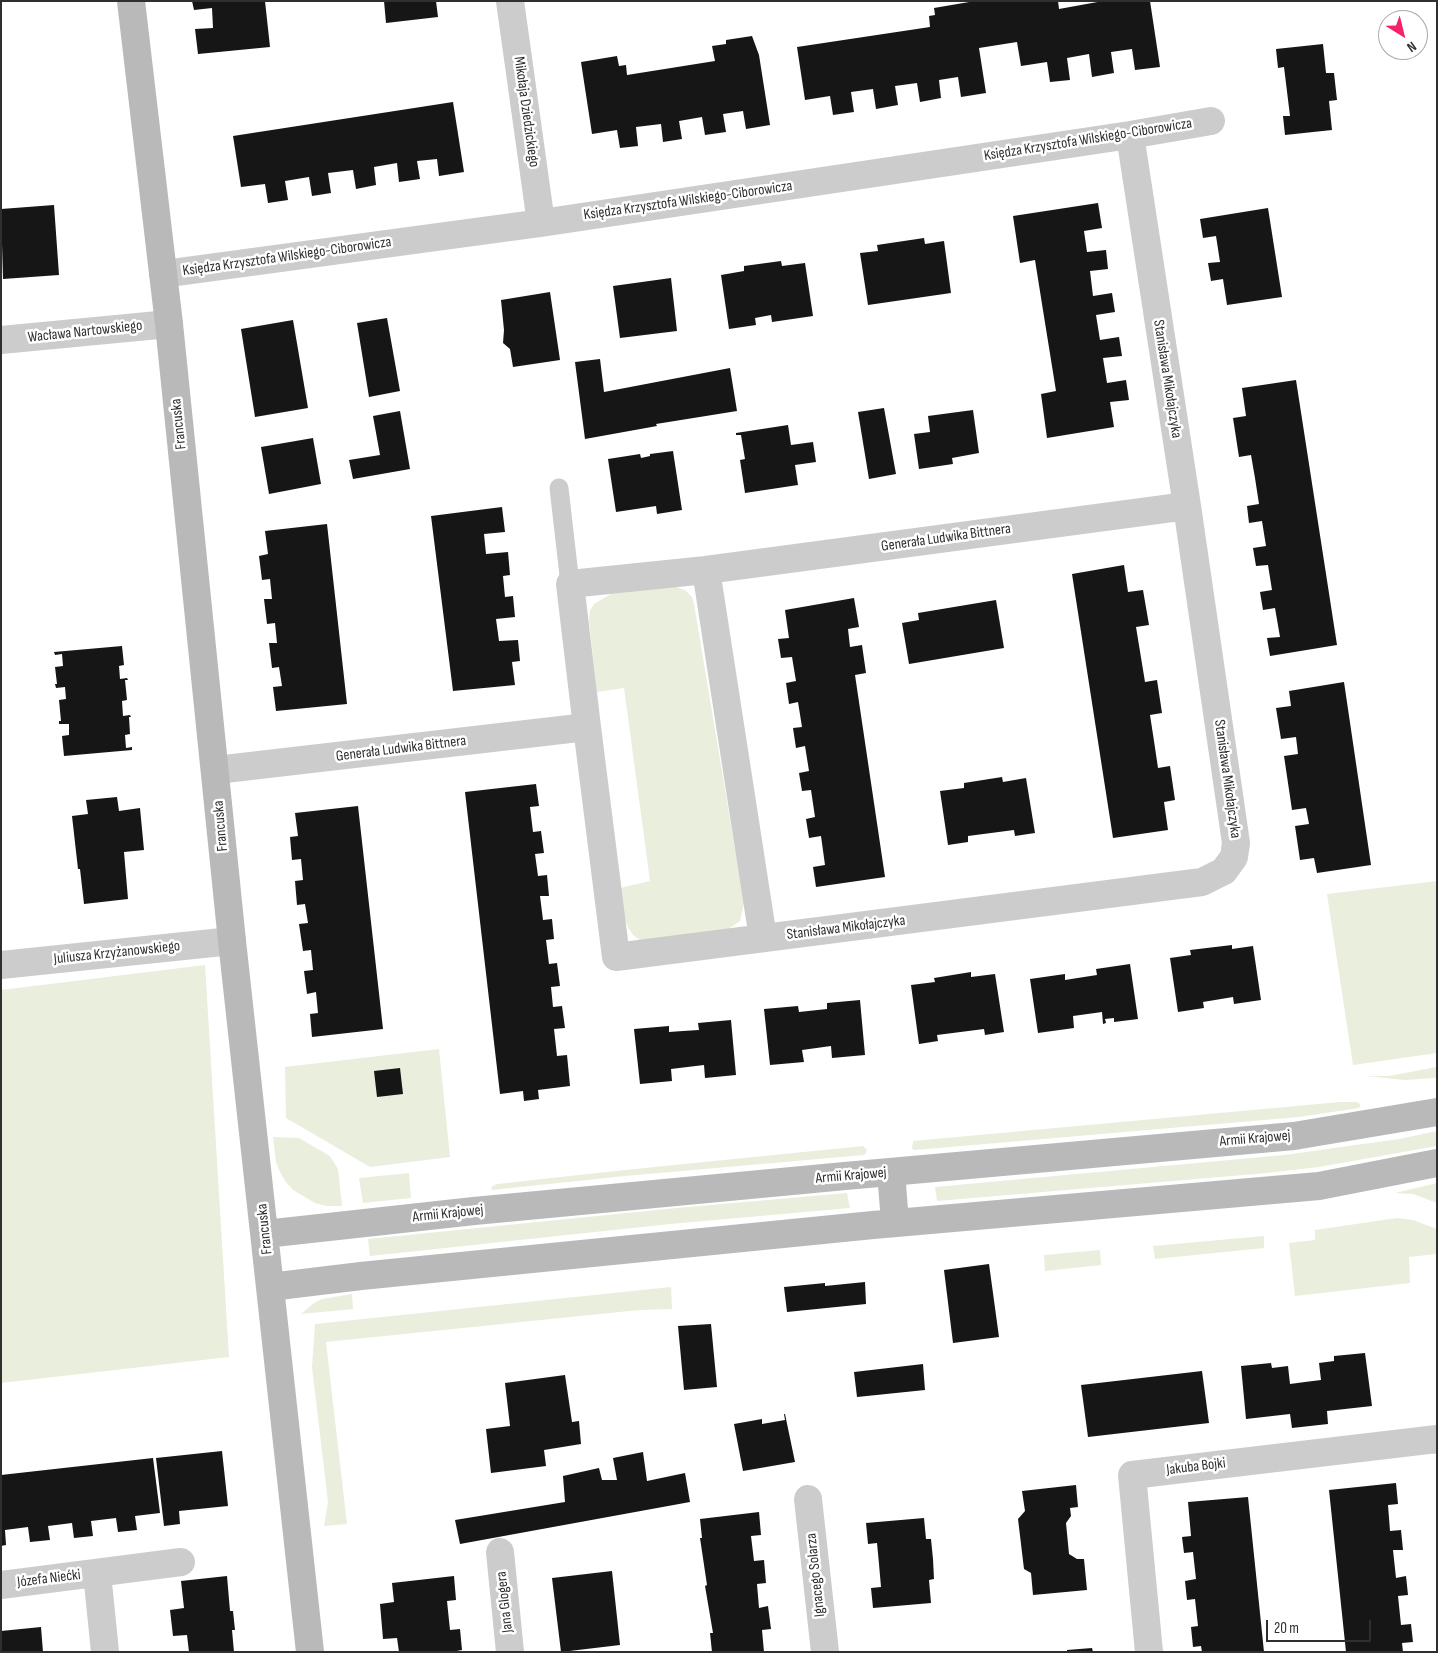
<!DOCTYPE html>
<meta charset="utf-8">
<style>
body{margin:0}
#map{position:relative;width:1438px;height:1653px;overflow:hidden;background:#fff;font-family:"Sofia Sans Condensed",sans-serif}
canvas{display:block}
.frame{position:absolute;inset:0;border:2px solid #2f2f2f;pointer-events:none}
.north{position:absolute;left:1378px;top:10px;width:50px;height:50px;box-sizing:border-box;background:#fff;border:1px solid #acacac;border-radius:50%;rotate:144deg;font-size:14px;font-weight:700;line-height:20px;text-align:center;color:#2f2f2f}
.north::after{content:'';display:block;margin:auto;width:18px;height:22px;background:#f52367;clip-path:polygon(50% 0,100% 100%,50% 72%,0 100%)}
.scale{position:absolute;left:1266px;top:1620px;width:105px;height:22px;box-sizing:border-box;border:2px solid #2f2f2f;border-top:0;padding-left:6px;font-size:15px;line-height:18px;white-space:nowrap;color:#2f2f2f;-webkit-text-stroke:4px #fff;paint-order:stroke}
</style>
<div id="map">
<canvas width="1438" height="1653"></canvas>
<div class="frame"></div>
<div class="north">N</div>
<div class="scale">20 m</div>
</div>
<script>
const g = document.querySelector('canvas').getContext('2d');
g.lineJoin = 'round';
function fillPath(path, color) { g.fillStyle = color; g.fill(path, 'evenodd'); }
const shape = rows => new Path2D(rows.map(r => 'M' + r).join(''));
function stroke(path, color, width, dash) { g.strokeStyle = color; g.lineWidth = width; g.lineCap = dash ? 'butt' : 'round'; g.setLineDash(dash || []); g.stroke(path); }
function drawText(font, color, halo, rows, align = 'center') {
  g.font = font + ' "Sofia Sans Condensed",sans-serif'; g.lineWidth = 5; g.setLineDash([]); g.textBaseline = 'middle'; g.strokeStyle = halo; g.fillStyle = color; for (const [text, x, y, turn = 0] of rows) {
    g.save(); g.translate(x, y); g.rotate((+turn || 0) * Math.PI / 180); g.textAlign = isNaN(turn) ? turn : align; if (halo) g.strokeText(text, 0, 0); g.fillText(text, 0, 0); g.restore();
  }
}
fillPath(shape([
 [673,586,685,590,692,597,694,604,744,903,740,921,724,932,649,942,640,940,633,935,628,927,625,920,620,888,650,881,624,688,597,692,589,620,590,611,594,604,611,594],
 [1437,881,1437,1053,1353,1065,1327,894],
 [205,965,229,1357,1,1383,1,990],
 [439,1049,450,1157,370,1167,286,1118,285,1067],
 [1437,1067,1437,1077,1435,1078,1405,1080,1366,1076,1389,1076],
 [1340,1102,1357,1102,1360,1104,1360,1106,1359,1108,1299,1117,915,1150,912,1149,913,1141],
 [1437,1131,1437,1146,1319,1167,1267,1173,937,1201,935,1187,1284,1155,1399,1139],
 [273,1137,299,1138,330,1156,338,1169,342,1206,326,1206,315,1203,293,1190,285,1181,279,1170,276,1162],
 [863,1146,867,1150,866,1153,864,1155,625,1176,492,1190,491,1187,497,1184,625,1170],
 [409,1173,411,1198,363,1203,359,1178],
 [1437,1183,1437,1203,1413,1194,1395,1193],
 [847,1193,850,1208,670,1224,370,1256,368,1239,677,1208],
 [1397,1218,1413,1220,1437,1229,1437,1254,1409,1257,1410,1283,1295,1296,1289,1243,1315,1240,1315,1230],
 [1264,1236,1264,1248,1155,1259,1153,1246],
 [1100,1250,1101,1265,1045,1271,1044,1255],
 [671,1287,672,1309,639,1310,326,1342,347,1524,324,1526,328,1502,312,1367,315,1324],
 [352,1294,353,1309,301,1314,314,1303,322,1299]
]), '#eaeedc');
fillPath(shape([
 [192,1,265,1,270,47,198,54,195,29,213,28,212,8,194,10],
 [384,1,436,1,438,17,386,23],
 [975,1,1058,1,1059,9,1103,1,1150,1,1160,67,1135,70,1132,49,1111,52,1114,73,1092,77,1089,54,1067,58,1070,80,1050,82,1047,62,1021,66,1017,42,979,48,986,93,961,97,958,77,939,80,941,98,920,102,917,83,895,86,898,105,876,109,873,89,851,92,854,112,833,115,830,96,805,100,797,47,930,27,929,16,935,15,934,8],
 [752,36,759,55,770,125,746,129,743,111,723,114,726,132,705,135,702,117,679,121,682,139,663,142,661,124,636,127,638,146,620,148,617,130,592,134,581,62,617,56,619,66,626,65,627,75,715,61,712,46,726,44,726,40],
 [1323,44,1326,73,1334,73,1337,100,1329,101,1332,130,1285,135,1283,116,1290,116,1284,67,1278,68,1276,49],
 [453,102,464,172,439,176,437,159,417,161,420,179,399,182,397,163,374,167,376,185,356,189,353,170,328,173,331,193,312,196,309,177,285,181,288,200,268,203,265,184,241,187,233,136],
 [1098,203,1102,228,1084,231,1087,252,1106,250,1108,269,1090,271,1093,296,1112,293,1115,312,1096,315,1100,340,1119,337,1122,356,1103,358,1107,383,1126,380,1129,400,1110,402,1114,427,1047,438,1041,394,1056,391,1042,304,1035,260,1020,263,1013,216],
 [54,205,59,275,3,279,1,209],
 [1268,208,1282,297,1227,305,1223,279,1211,281,1208,263,1220,262,1216,236,1203,238,1200,219],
 [924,238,925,244,944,241,951,293,868,305,860,253,878,251,877,245],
 [781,261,782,266,805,263,813,316,772,322,771,315,755,318,756,325,729,329,721,275,744,271,744,266],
 [671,278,677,331,620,338,613,286],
 [550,292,560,360,513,367,510,349,503,343,504,330,501,300],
 [387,318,400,391,369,397,357,323],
 [293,320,308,408,255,417,241,329],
 [600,359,604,392,730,368,737,411,656,424,657,426,585,439,575,362],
 [1296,380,1337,645,1270,656,1267,638,1280,637,1275,608,1263,610,1260,592,1272,590,1268,565,1256,566,1253,548,1266,546,1262,521,1249,523,1247,506,1259,504,1255,478,1251,455,1239,457,1233,418,1246,416,1242,388],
 [884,408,896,474,869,479,858,412],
 [973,410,979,453,952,458,953,464,919,469,914,434,930,432,928,416],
 [400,411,410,469,353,479,349,460,380,455,373,416],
 [788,425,791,445,813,442,816,462,795,465,798,485,745,493,740,460,745,459,741,435,736,435,736,433],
 [313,438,321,484,269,494,261,447],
 [673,451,682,510,657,514,656,506,616,512,608,459,640,454,641,458,650,456,650,454],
 [502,507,505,532,484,534,486,554,508,552,510,575,503,576,505,597,513,596,515,617,496,619,499,641,518,640,520,661,512,662,515,685,453,691,431,516],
 [327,524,347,704,276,711,273,687,282,686,279,667,272,668,269,643,277,643,275,623,267,624,264,599,272,599,270,579,262,580,259,556,268,554,265,531],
 [1124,565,1128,592,1143,590,1149,625,1136,627,1145,682,1157,680,1162,713,1150,715,1154,741,1158,768,1170,766,1175,800,1164,802,1168,830,1113,838,1072,574],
 [854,598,859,627,848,629,850,647,862,645,866,673,855,675,885,877,816,887,813,867,825,865,821,836,809,838,806,819,815,817,811,790,802,791,799,773,809,771,805,746,796,748,793,728,802,727,798,702,789,704,786,683,796,681,792,657,781,658,778,639,789,638,785,610],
 [996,600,1004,648,909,664,902,623,919,620,918,613],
 [122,646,124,665,119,666,120,679,127,678,128,680,125,680,127,700,122,701,123,716,130,715,131,717,129,717,130,734,125,735,126,748,132,747,132,750,64,756,62,736,69,735,69,724,59,724,59,721,61,721,59,700,66,699,65,687,56,688,55,684,57,684,55,667,63,666,62,654,55,655,54,652],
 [1344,682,1371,865,1317,873,1314,858,1300,860,1295,826,1309,824,1306,808,1292,810,1284,756,1298,754,1296,737,1281,739,1276,708,1291,706,1289,691],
 [1002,777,1003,782,1026,778,1035,833,1015,836,1014,830,968,836,968,842,948,845,940,791,964,788,964,783],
 [536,784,539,806,530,807,533,832,541,831,544,853,535,854,538,876,547,875,549,896,540,896,543,920,552,919,554,939,546,940,549,964,557,963,560,986,551,987,553,1007,562,1006,565,1028,554,1029,557,1056,567,1055,570,1086,538,1090,539,1099,524,1101,523,1091,500,1094,465,792],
 [117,797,119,811,140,808,144,850,124,852,128,899,84,904,80,869,78,869,72,816,88,814,86,800],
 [358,806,383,1029,312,1037,310,1014,318,1013,316,992,307,994,304,971,313,970,311,950,303,951,299,924,308,923,305,904,297,905,295,881,303,880,301,859,292,860,290,837,298,836,295,813],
 [1232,945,1232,949,1253,946,1261,1000,1234,1004,1233,997,1203,1002,1204,1008,1178,1012,1170,958,1191,955,1190,950],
 [1130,964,1138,1019,1114,1022,1114,1018,1105,1019,1106,1023,1103,1024,1102,1012,1073,1016,1074,1028,1038,1033,1030,979,1065,974,1065,980,1084,977,1097,975,1096,969],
 [971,972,971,977,995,974,1004,1032,985,1035,984,1029,937,1035,938,1041,919,1044,911,985,935,982,934,978],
 [860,1000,865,1055,832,1058,831,1046,802,1050,804,1062,770,1065,764,1009,798,1006,799,1012,827,1009,827,1003],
 [731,1020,736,1075,705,1078,704,1065,671,1069,672,1081,640,1084,634,1029,669,1026,669,1032,683,1031,699,1030,698,1023],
 [400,1068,403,1094,377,1097,374,1071],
 [989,1264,999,1337,953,1343,944,1270],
 [865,1282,866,1304,787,1312,784,1287,825,1283,825,1286],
 [711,1324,717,1387,684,1390,678,1326],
 [1365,1353,1372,1406,1327,1411,1328,1424,1292,1428,1290,1414,1246,1419,1241,1366,1271,1363,1272,1368,1288,1366,1290,1384,1305,1382,1321,1380,1319,1363,1334,1361,1334,1356],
 [923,1364,925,1390,857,1397,854,1372],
 [1202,1371,1209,1423,1088,1437,1081,1385],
 [565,1375,572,1422,579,1421,581,1444,544,1450,546,1466,491,1473,486,1429,510,1426,505,1383],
 [784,1414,785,1414,795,1462,743,1471,734,1424,762,1419,762,1424,785,1420],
 [222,1451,228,1506,179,1511,180,1524,164,1526,156,1458],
 [643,1452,647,1481,685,1473,690,1502,460,1544,455,1520,565,1502,563,1476,599,1468,602,1480,617,1480,613,1458],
 [153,1458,160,1513,135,1516,137,1530,118,1532,116,1518,91,1521,93,1536,74,1538,72,1523,48,1526,50,1540,30,1542,28,1527,5,1530,6,1545,1,1546,1,1475],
 [1396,1483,1398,1504,1388,1505,1390,1531,1401,1530,1403,1550,1393,1550,1396,1578,1406,1576,1408,1595,1398,1596,1401,1625,1411,1624,1413,1642,1402,1643,1403,1652,1346,1652,1329,1490],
 [1076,1485,1078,1507,1070,1508,1071,1516,1066,1523,1069,1554,1077,1559,1084,1559,1087,1590,1033,1595,1031,1573,1024,1569,1018,1519,1025,1511,1022,1491],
 [1248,1497,1264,1652,1202,1652,1201,1646,1193,1647,1191,1627,1198,1626,1195,1599,1187,1600,1185,1581,1196,1579,1193,1552,1184,1553,1182,1537,1191,1536,1188,1502],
 [759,1512,761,1535,751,1536,754,1561,764,1560,766,1583,757,1584,759,1608,768,1606,771,1629,762,1630,764,1652,712,1652,710,1633,713,1633,705,1586,707,1585,700,1538,702,1538,700,1519],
 [924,1518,926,1539,931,1539,933,1559,934,1579,929,1580,931,1603,873,1608,871,1588,881,1587,879,1564,877,1543,868,1544,866,1523],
 [612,1571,620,1645,561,1652,552,1578],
 [227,1576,230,1611,233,1611,235,1630,232,1630,234,1652,189,1652,187,1635,173,1636,170,1610,184,1608,181,1581],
 [454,1576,456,1600,447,1601,450,1630,460,1629,462,1650,451,1652,399,1652,397,1638,383,1639,380,1604,394,1602,392,1583],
 [41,1627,43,1652,1,1652,1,1631],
 [1092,1648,1093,1652,1067,1652,1067,1650]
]), '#161616');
stroke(shape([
 [559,488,570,584]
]), '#ccc', 19);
stroke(shape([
 [510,1,541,223],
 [1130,135,1187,506,1236,843,1234,857,1224,871,1202,882,616,957,587,727,570,584,706,570,1187,506],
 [163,274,541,223,1130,135,1211,121],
 [1,340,169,324],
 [706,570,763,938],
 [216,770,587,727],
 [1,965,232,941],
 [808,1499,825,1652],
 [500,1552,510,1652],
 [97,1573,105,1652],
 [1,1585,181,1562],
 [1149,1652,1132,1475,1437,1439,1437,1440]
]), '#ccc', 28);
stroke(shape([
 [131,1,169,324,232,941,310,1652],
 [891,1172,895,1222],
 [265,1234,474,1211,845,1176,1294,1136,1437,1112],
 [270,1287,361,1276,873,1225,1319,1186,1437,1163]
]), '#b9b9b9', 28);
drawText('15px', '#2f2f2f', '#fff', [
 ["Mikołaja Dziedzickiego",526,112,82],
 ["Księdza Krzysztofa Wilskiego-Ciborowicza",1088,140,-9],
 ["Księdza Krzysztofa Wilskiego-Ciborowicza",688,201,-8],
 ["Księdza Krzysztofa Wilskiego-Ciborowicza",287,257,-8],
 ["Wacława Nartowskiego",85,332,-6],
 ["Stanisława Mikołajczyka",1167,379,81],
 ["Francuska",179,424,-96],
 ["Generała Ludwika Bittnera",946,538,-8],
 ["Generała Ludwika Bittnera",401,749,-7],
 ["Stanisława Mikołajczyka",1227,779,82],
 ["Francuska",221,826,-95],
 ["Stanisława Mikołajczyka",846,928,-7],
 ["Juliusza Krzyżanowskiego",117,953,-6],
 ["Armii Krajowej",1255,1139,-5],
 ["Armii Krajowej",851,1176,-5],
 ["Armii Krajowej",448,1214,-6],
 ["Francuska",265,1229,-96],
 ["Jakuba Bojki",1196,1467,-7],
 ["Ignacego Solarza",816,1575,-96],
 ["Józefa Niećki",49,1579,-7],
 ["Jana Glogera",505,1602,-96]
]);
</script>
